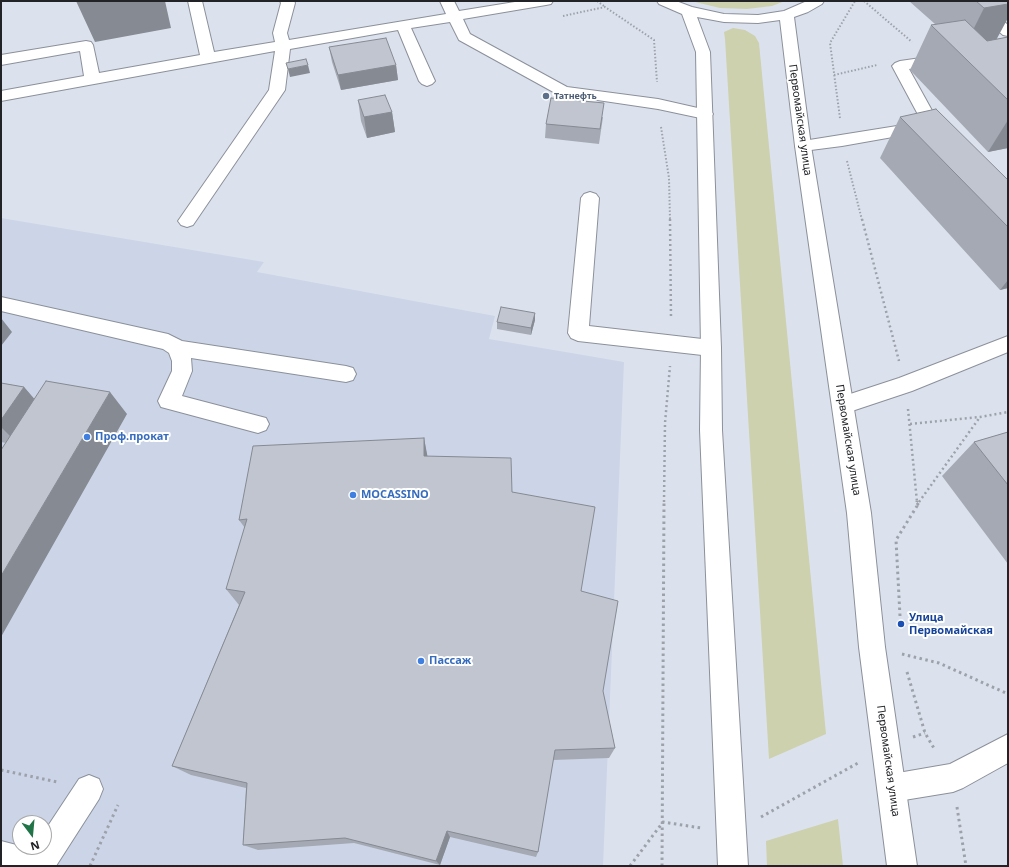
<!DOCTYPE html>
<meta charset="utf-8">
<style>
body{margin:0}
#map{position:relative;width:1009px;height:867px;overflow:hidden;background:#dce2ed;font-family:"Noto Sans",sans-serif}
canvas{display:block}
.frame{position:absolute;inset:0;border:2px solid #212327;pointer-events:none}
.north{position:absolute;left:12px;top:815px;width:40px;height:40px;box-sizing:border-box;background:#fff;border:1px solid #a6a7a9;border-radius:50%;rotate:164deg;font-size:11px;font-weight:700;line-height:16px;text-align:center;color:#212327}
.north::after{content:'';display:block;margin:auto;width:14px;height:18px;background:#207447;clip-path:polygon(50% 0,100% 100%,50% 72%,0 100%)}
</style>
<div id="map">
<canvas width="1009" height="867"></canvas>
<div class="frame"></div>
<div class="north">N</div>
</div>
<script>
const g = document.querySelector('canvas').getContext('2d');
g.lineJoin = 'round';
function fillPath(path, color) { g.fillStyle = color; g.fill(path, 'evenodd'); }
const shape = rows => new Path2D(rows.map(r => 'M' + r).join(''));
function stroke(path, color, width, dash) { g.strokeStyle = color; g.lineWidth = width; g.lineCap = dash ? 'butt' : 'round'; g.setLineDash(dash || []); g.stroke(path); }
function drawText(font, color, halo, rows, align = 'center') {
  g.font = font + ' "Noto Sans",sans-serif'; g.lineWidth = 4; g.setLineDash([]); g.textBaseline = 'middle'; g.strokeStyle = halo; g.fillStyle = color; for (const [text, x, y, turn = 0] of rows) {
    g.save(); g.translate(x, y); g.rotate((+turn || 0) * Math.PI / 180); g.textAlign = isNaN(turn) ? turn : align; if (halo) g.strokeText(text, 0, 0); g.fillText(text, 0, 0); g.restore();
  }
}
fillPath(shape([
 [1,218,264,262,257,272,495,316,489,339,624,362,603,866,1,866],
 [20,823,44,823,44,847,20,847]
]), '#ccd5e7');
fillPath(shape([
 [691,1,785,1,772,6,747,9,720,8],
 [733,28,745,30,755,36,759,43,826,734,769,759,725,39,724,32],
 [838,819,843,866,767,866,766,841]
]), '#cdd1ae');
const minor = shape([
 [188,1,202,1,214,52,275,42,273,33,281,3,280,1,294,1,295,3,287,33,289,40,446,14,440,1,454,1,459,11,521,1,553,1,551,4,546,5,463,19,470,34,567,87,658,99,711,111,713,114,711,117,705,119,658,109,557,94,459,40,450,22,411,28,435,81,432,84,427,86,422,84,419,81,398,30,290,49,285,90,193,225,187,227,181,225,178,221,269,90,275,51,1,101,1,91,84,76,80,51,1,65,1,55,86,41,91,42,93,45,99,73,200,55,188,1],
 [967,1,993,1,991,4,985,5,1008,25,1008,36,1003,35,968,6,966,3,967,1],
 [942,55,947,57,950,60,947,63,909,69,940,125,938,129,842,146,803,151,797,150,795,146,797,142,803,141,922,122,892,66,895,63,900,61,942,55],
 [590,192,596,194,599,198,589,326,711,340,718,342,721,348,718,354,711,356,578,341,571,338,568,333,581,198,584,194,590,192],
 [1,297,168,334,182,341,346,366,353,368,356,374,353,380,346,382,191,358,192,371,182,396,266,418,269,424,266,430,258,433,161,407,158,401,172,371,172,361,169,353,163,349,1,311,1,297],
 [1008,336,1008,352,912,391,843,414,835,411,832,405,835,399,899,378,1008,336],
 [1008,734,1008,763,963,788,953,792,892,802,882,798,878,788,882,778,892,774,950,764,1008,734],
 [89,775,99,779,103,789,99,799,56,866,1,866,1,841,32,849,34,847,44,847,44,832,79,779,89,775]
]);
const major = shape([
 [657,1,676,1,692,7,724,14,758,15,784,11,807,1,824,1,822,4,808,12,794,17,811,146,871,513,885,647,917,866,887,866,859,647,847,513,795,146,780,20,758,23,724,22,697,17,710,52,721,348,722,430,748,866,718,866,700,430,701,348,696,52,682,14,659,4,657,1]
]);
stroke(minor, '#8b909a', 2);
stroke(major, '#8b909a', 2);
stroke(shape([
 [597,1,604,6],
 [864,1,912,42],
 [563,16,605,7,654,40,657,82],
 [834,75,877,65],
 [840,118,830,43,855,1],
 [661,127,669,178,670,220],
 [847,161,862,220]
]), '#9da1aa', 2, [1.5, 2]);
stroke(shape([
 [670,219,671,319],
 [862,219,899,361],
 [908,409,917,502],
 [910,424,980,417,1008,412],
 [664,502,665,423,670,366],
 [919,502,980,417]
]), '#9da1aa', 2.5, [2, 3]);
stroke(shape([
 [917,505,920,501],
 [900,616,896,540,917,506,917,501],
 [902,654,939,663,1008,694],
 [907,672,925,733,935,750],
 [913,737,925,733],
 [1,770,57,782],
 [957,807,966,866],
 [761,817,858,763],
 [90,866,118,805],
 [630,866,663,822,701,828],
 [662,866,664,501]
]), '#9da1aa', 3, [2.5, 3.5]);
fillPath(minor, '#fff');
fillPath(major, '#fff');
fillPath(shape([
 [909,1,1008,1,996,39,1008,37,1008,148,988,152,910,70,931,25,935,24],
 [329,47,396,65,398,80,341,90,332,62],
 [358,100,392,112,395,132,367,138,361,121],
 [603,117,599,144,545,138,546,124],
 [900,117,1008,180,1008,288,1000,290,880,158],
 [535,313,535,320,531,335,497,329,497,322],
 [1,383,24,387,34,399,127,414,6,443,1,442],
 [1008,432,1008,564,942,476,974,442],
 [424,438,427,456,512,492,581,591,615,748,609,758,553,760,538,852,536,857,450,837,440,865,354,843,258,850,243,845,246,788,191,775,172,766,239,605,226,589,245,528,239,520]
]), '#a5a9b3');
fillPath(shape([
 [76,1,165,1,171,28,95,42],
 [1008,4,1008,18,994,44,963,50,984,8],
 [308,65,310,73,290,77,288,69],
 [396,65,398,80,341,90,338,75],
 [392,112,395,132,367,138,364,117],
 [1008,120,1008,148,988,152],
 [1008,280,1008,288,1000,290],
 [535,313,535,320,531,335,531,328],
 [1,318,12,332,1,346],
 [24,387,44,410,20,446,1,427,1,420],
 [110,392,127,414,1,637,1,576],
 [424,438,428,459,424,456],
 [447,831,450,837,440,865,436,861]
]), '#868a92');
const building = shape([
 [976,1,1008,1,1008,4,984,8,976,1],
 [965,20,987,41,1008,37,1008,100,931,25,965,20],
 [386,38,396,65,338,75,329,47,386,38],
 [306,59,308,65,288,69,286,63,306,59],
 [385,95,392,112,364,117,358,100,385,95],
 [551,98,604,103,600,129,546,124,551,98],
 [936,109,1008,180,1008,227,900,117,936,109],
 [501,307,535,313,531,328,497,322,501,307],
 [46,381,110,392,1,576,1,450,46,381],
 [1,383,24,387,1,420,1,383],
 [1008,432,1008,485,974,442,1008,432],
 [424,438,424,456,511,458,512,492,595,507,581,591,618,601,603,691,615,748,555,750,538,852,447,831,436,861,345,838,243,845,247,783,172,766,245,592,226,589,247,519,239,520,253,446,424,438]
]);
fillPath(building, '#c0c5d0');
stroke(building, '#868a92', 1);
for (const [x, y, r, color] of [
 [546,96,4,"#5c6f8a"],
 [87,437,4,"#3f7fe0"],
 [353,495,4,"#3f7fe0"],
 [901,624,4,"#1a4fb4"],
 [421,661,4,"#3f7fe0"]
]) { const dot = new Path2D(); dot.arc(x, y, r, 0, 2 * Math.PI); g.fillStyle = color; g.fill(dot); stroke(dot, '#fff', 1.5); }
drawText('bold 9px', '#4e5e75', '#fff', [
 ["Татнефть",554,96]
], 'left');
drawText('11px', '#212327', '#fff', [
 ["Первомайская улица",800,120,82],
 ["Первомайская улица",848,440,81],
 ["Первомайская улица",888,761,82]
]);
drawText('bold 11px', '#366cbe', '#fff', [
 ["Проф.прокат",95,437],
 ["MOCASSINO",361,495],
 ["Пассаж",429,661]
], 'left');
drawText('bold 11px', '#164399', '#fff', [
 ["Улица",909,618],
 ["Первомайская",909,631]
], 'left');
</script>
